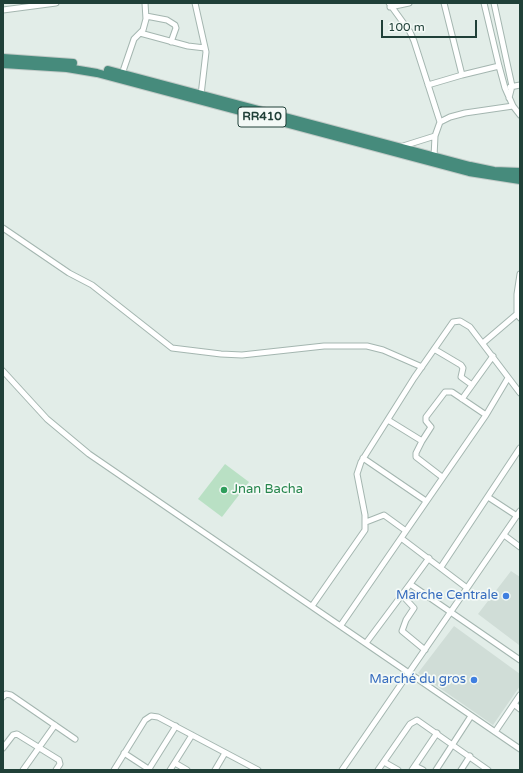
<!DOCTYPE html>
<meta charset="utf-8">
<style>
body{margin:0}
#map{position:relative;width:523px;height:773px;overflow:hidden;background:#e2ede8;font-family:"Varela Round",sans-serif}
canvas{display:block}
.frame{position:absolute;inset:0;border:4px solid #204038;pointer-events:none}
.scale{position:absolute;left:381px;top:20px;width:96px;height:18px;box-sizing:border-box;border:2px solid #204038;border-top:0;padding-left:5px;font-size:12px;line-height:14px;white-space:nowrap;color:#204038;-webkit-text-stroke:3px #f3f9f6;paint-order:stroke}
</style>
<div id="map">
<canvas width="523" height="773"></canvas>
<div class="frame"></div>
<div class="scale">100 m</div>
</div>
<script>
const g = document.querySelector('canvas').getContext('2d');
g.lineJoin = 'round';
function fillPath(path, color) { g.fillStyle = color; g.fill(path, 'evenodd'); }
const shape = rows => new Path2D(rows.map(r => 'M' + r).join(''));
function stroke(path, color, width, dash) { g.strokeStyle = color; g.lineWidth = width; g.lineCap = dash ? 'butt' : 'round'; g.setLineDash(dash || []); g.stroke(path); }
function drawText(font, color, halo, rows, align = 'center') {
  g.font = font + ' "Varela Round",sans-serif'; g.lineWidth = 3.5; g.setLineDash([]); g.textBaseline = 'middle'; g.strokeStyle = halo; g.fillStyle = color; for (const [text, x, y, turn = 0] of rows) {
    g.save(); g.translate(x, y); g.rotate((+turn || 0) * Math.PI / 180); g.textAlign = isNaN(turn) ? turn : align; if (halo) g.strokeText(text, 0, 0); g.fillText(text, 0, 0); g.restore();
  }
}
fillPath(shape([
 [511,571,520,577,519,645,478,614],
 [454,626,520,674,520,686,493,725,418,673]
]), '#d0ddd7');
fillPath(shape([
 [225,464,249,482,222,517,198,499]
]), '#b9e0c4');
const minor = shape([
 [195,3,206,52,201,95],
 [389,3,410,32,414,41,440,122,435,136,434,157],
 [494,3,512,86,509,98],
 [390,7,409,3],
 [3,10,56,3],
 [146,16,167,20,175,25,176,28,171,42],
 [140,33,188,46,205,48],
 [122,74,134,39,143,30,146,19,145,3],
 [462,75,499,66],
 [428,85,462,75,444,3],
 [510,87,520,85],
 [513,106,520,115],
 [440,122,450,117,465,113,513,106,505,88,499,66,484,3],
 [400,147,435,136],
 [3,228,69,273,92,285,172,348,221,354,242,355,324,346,367,346,383,350,422,367],
 [517,314,517,294,520,274],
 [483,343,517,314,520,318],
 [434,349,461,365,463,368,461,377,472,385],
 [3,371,47,419,89,454,520,749],
 [462,399,493,356],
 [388,420,422,441,416,453,416,457,442,477],
 [422,441,431,427,426,421,426,417,445,392,452,392,486,415],
 [363,458,426,501],
 [488,497,517,516],
 [366,522,384,515,406,531],
 [504,535,520,547],
 [401,538,467,588],
 [429,558,410,584,520,660],
 [441,567,520,448],
 [402,595,414,608,406,620,402,631,425,650],
 [312,606,365,530,365,515,357,474,361,462,414,378,453,322,460,321,470,327,520,393],
 [341,625,486,415,508,378],
 [366,643,410,584],
 [3,697,6,694,11,695,75,739],
 [514,704,520,709],
 [495,732,520,695],
 [3,748,13,735,17,734,59,760,60,764,56,770],
 [124,753,150,770],
 [384,762,398,770],
 [175,763,187,770],
 [415,766,423,770],
 [149,769,176,726],
 [23,770,55,725],
 [114,770,145,720,151,716,158,717,258,770],
 [170,770,192,735],
 [215,770,225,753],
 [342,770,520,511],
 [378,770,410,724,417,720,488,770],
 [412,770,437,733],
 [436,770,471,716],
 [461,770,470,756]
]);
const trunk = shape([
 [3,58,73,63],
 [3,64,67,68,97,73,469,172,520,180],
 [108,70,470,166,494,171,520,172]
]);
stroke(minor, '#a4b6b0', 7);
stroke(trunk, '#c1cac7', 10);
stroke(minor, '#fff', 5);
stroke(trunk, '#468b7c', 8);
for (const [x, y, r, color] of [
 [224,490,4,"#2e9e5b"],
 [506,596,4,"#3f7fe0"],
 [474,680,4,"#3f7fe0"]
]) { const dot = new Path2D(); dot.arc(x, y, r, 0, 2 * Math.PI); g.fillStyle = color; g.fill(dot); stroke(dot, '#f3f9f6', 1.5); }
for (const [x, y, w] of [
 [262,117,48]
]) { const box = new Path2D(); box.roundRect(x - w / 2, y - 10, w, 20, 3); g.fillStyle = '#f3f9f6'; g.fill(box); stroke(box, '#204038', 1); }
drawText('bold 12px', '#204038', null, [
 ["RR410",262,117]
]);
drawText('13px', '#27864d', '#f3f9f6', [
 ["Jnan Bacha",232,490]
], 'left');
drawText('13px', '#366cbe', '#f3f9f6', [
 ["Marche Centrale",498,596],
 ["Marché du gros",466,680]
], 'right');
</script>
